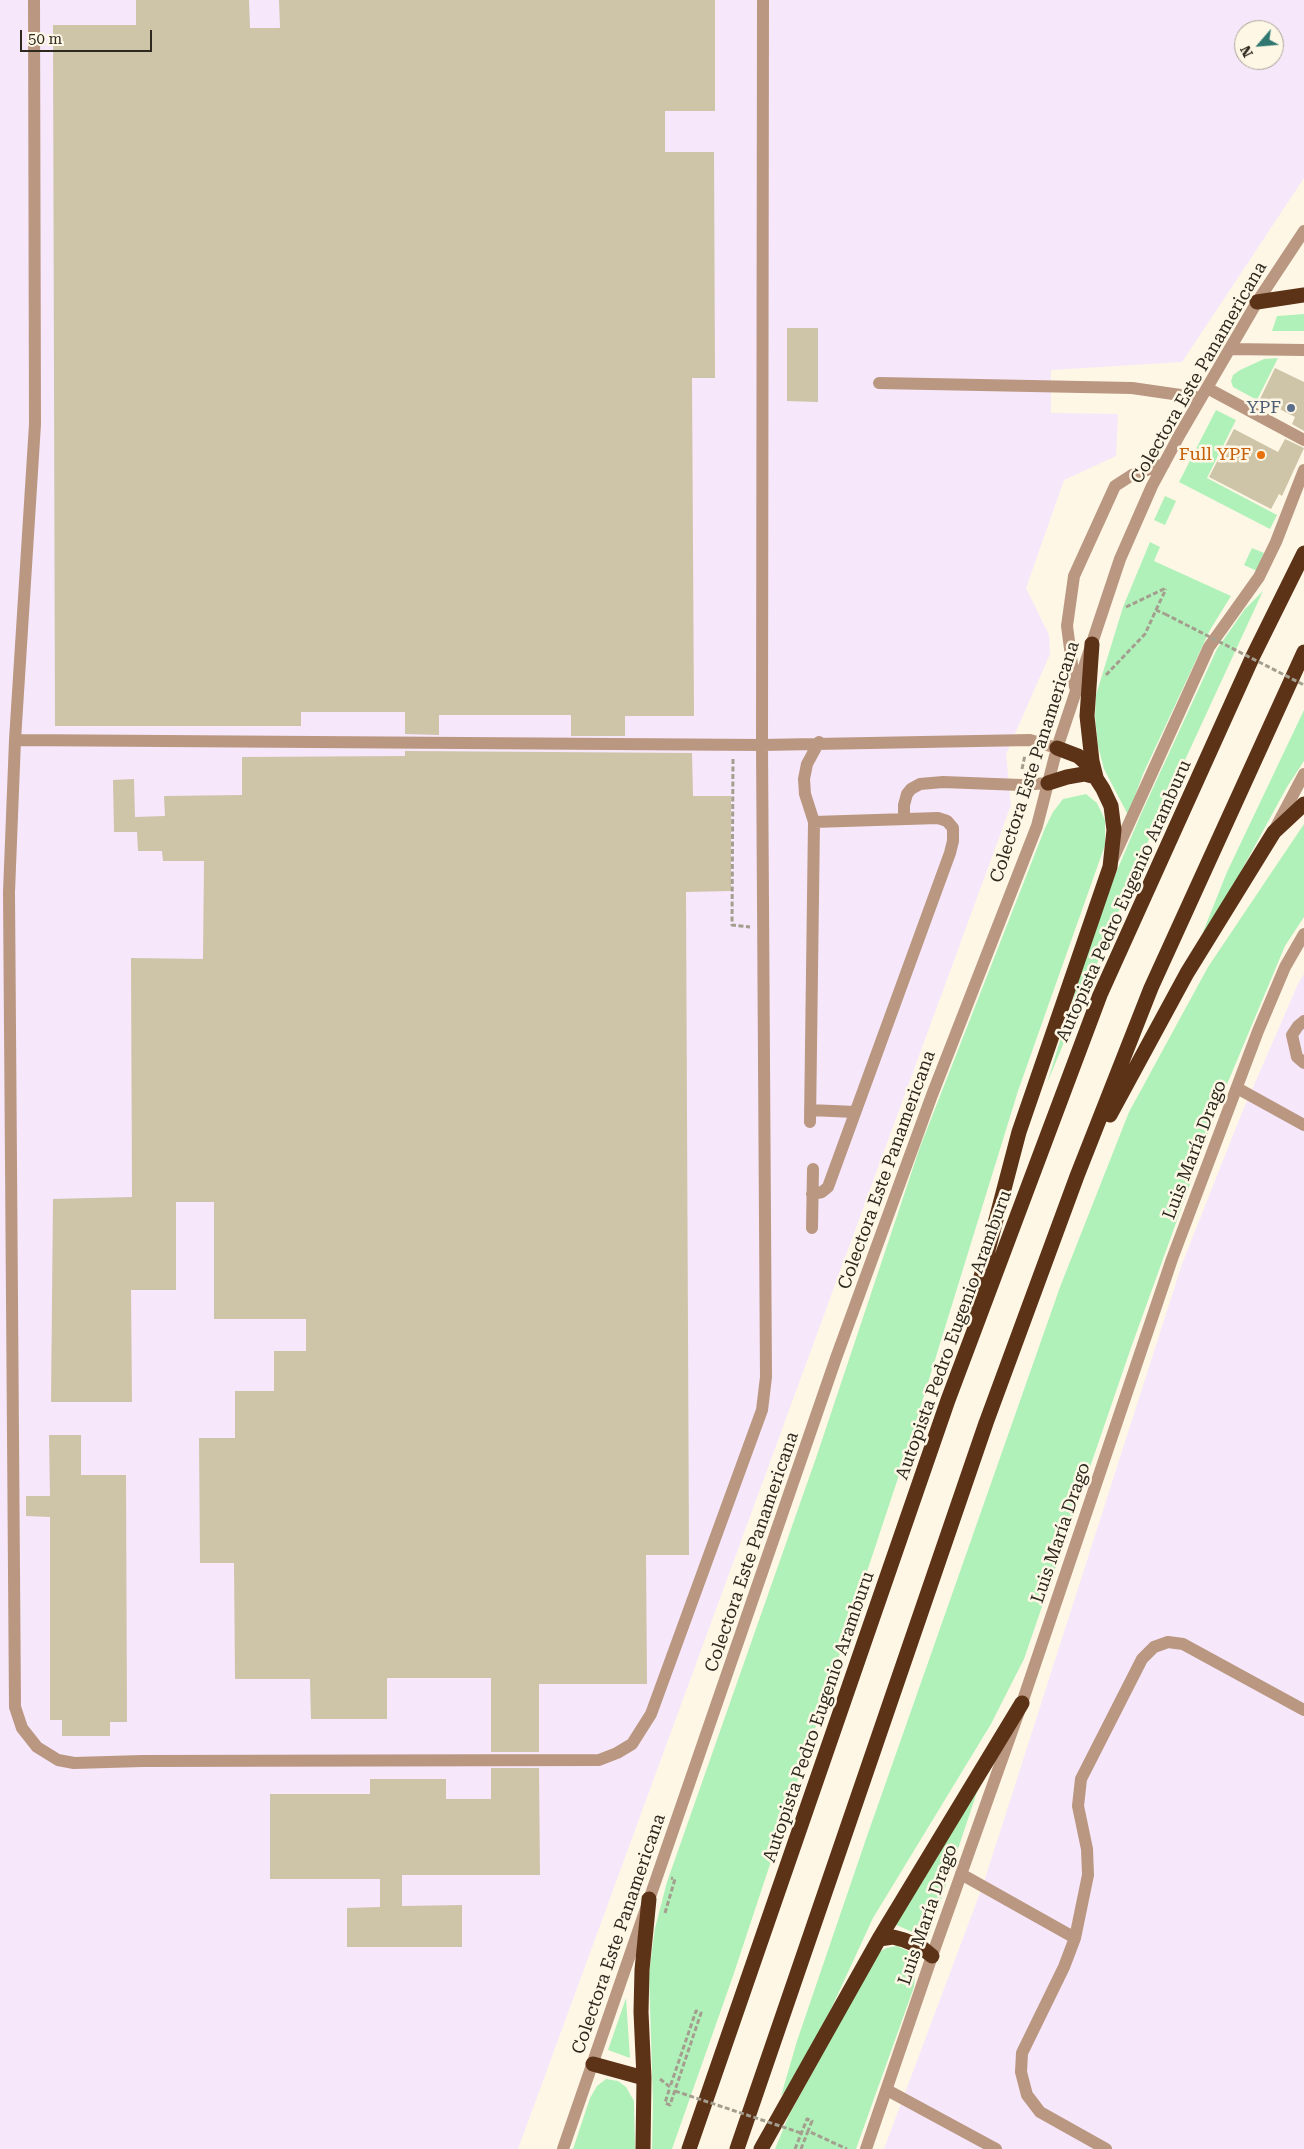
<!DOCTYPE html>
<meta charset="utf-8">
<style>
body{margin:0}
#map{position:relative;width:1304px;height:2149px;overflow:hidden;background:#fef7e6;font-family:"Roboto Serif",serif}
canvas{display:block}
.north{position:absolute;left:1234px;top:20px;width:50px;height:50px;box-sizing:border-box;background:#fef7e6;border:1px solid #aaa596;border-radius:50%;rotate:243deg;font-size:14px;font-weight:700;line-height:20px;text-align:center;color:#2d291e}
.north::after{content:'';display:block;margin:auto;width:18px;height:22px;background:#2f7770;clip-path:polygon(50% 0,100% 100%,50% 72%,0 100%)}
.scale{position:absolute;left:20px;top:30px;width:132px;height:22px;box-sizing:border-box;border:2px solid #2d291e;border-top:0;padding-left:6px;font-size:15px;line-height:18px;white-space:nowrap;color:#2d291e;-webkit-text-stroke:4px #fef7e6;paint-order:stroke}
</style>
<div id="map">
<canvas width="1304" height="2149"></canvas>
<div class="north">N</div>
<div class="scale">50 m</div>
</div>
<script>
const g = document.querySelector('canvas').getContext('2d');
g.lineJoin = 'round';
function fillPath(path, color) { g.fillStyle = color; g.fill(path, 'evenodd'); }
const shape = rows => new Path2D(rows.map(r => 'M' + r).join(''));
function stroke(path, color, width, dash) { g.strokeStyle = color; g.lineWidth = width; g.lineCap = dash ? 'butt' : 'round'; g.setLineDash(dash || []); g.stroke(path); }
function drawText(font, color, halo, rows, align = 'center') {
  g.font = font + ' "Roboto Serif",serif'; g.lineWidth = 5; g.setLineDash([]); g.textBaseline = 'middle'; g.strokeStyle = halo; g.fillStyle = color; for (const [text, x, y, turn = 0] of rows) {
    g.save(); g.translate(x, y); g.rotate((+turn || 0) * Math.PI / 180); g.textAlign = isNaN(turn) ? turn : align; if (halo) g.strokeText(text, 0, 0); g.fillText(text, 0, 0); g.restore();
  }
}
fillPath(shape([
 [0,0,1304,0,1304,178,1182,362,1051,370,1051,413,1118,414,1116,456,1064,480,1026,588,1049,635,1050,654,1006,754,1011,805,518,2149,0,2149],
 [1244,30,1274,30,1274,60,1244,60],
 [1304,974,1304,2149,884,2149,983,1885,1182,1264,1241,1115,1298,984]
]), '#f6e7fb');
fillPath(shape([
 [1304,314,1304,331,1272,331,1277,316],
 [1278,358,1257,400,1233,387,1231,381,1233,375,1240,370,1264,359],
 [1216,410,1236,420,1207,478,1277,515,1270,529,1179,482],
 [1165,496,1176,501,1165,525,1154,520],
 [1150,542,1160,547,1154,561,1231,596,1210,630,1143,774,1128,815,1104,769,1098,746,1095,716,1096,695,1123,607],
 [1252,548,1264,553,1257,571,1244,565],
 [1263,591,1155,825,1047,1083,1085,960,1113,880,1141,814,1217,649,1245,609],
 [1304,710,1304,761,1287,787,1210,928,1203,932,1227,872],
 [1086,794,1097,803,1105,820,1105,845,1018,1091,905,1457,733,1976,672,2149,652,2149,653,2101,649,1974,655,1928,667,1882,817,1455,920,1147,1045,828,1053,812,1063,799],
 [1304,824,1304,917,1285,946,1220,1101,1132,1345,1024,1659,991,1724,873,1918,831,2009,790,2085,781,2096,797,2041,866,1839,1060,1287,1129,1112,1208,967],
 [982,1777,928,1939,892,1923],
 [897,1946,910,1952,916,1967,914,1987,856,2149,775,2149,789,2115,878,1953,886,1948],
 [626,1998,630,2058,608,2050],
 [606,2079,618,2081,626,2087,634,2101,635,2149,573,2149,590,2098,597,2086]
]), '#b0f1b9');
fillPath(shape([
 [136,0,249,0,250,28,280,28,279,0,715,0,715,111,665,111,665,152,714,152,715,378,692,378,694,716,625,716,625,736,571,736,571,715,439,715,439,735,405,734,405,712,301,712,301,726,55,726,53,25,136,25],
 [787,328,818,328,818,402,787,401],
 [1275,368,1304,382,1304,431,1292,424,1295,417,1260,399],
 [1234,429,1278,452,1285,439,1304,448,1282,496,1279,494,1271,509,1209,477],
 [405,751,692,753,693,796,731,796,731,891,686,892,689,1555,646,1555,647,1684,539,1684,539,1752,491,1752,491,1678,387,1678,387,1719,311,1719,310,1679,235,1679,234,1563,200,1563,199,1438,235,1438,235,1391,274,1391,274,1351,306,1351,306,1319,214,1319,214,1202,176,1202,176,1290,131,1290,132,1402,51,1402,53,1199,132,1197,131,958,203,959,204,861,163,861,162,851,138,851,137,832,114,832,113,780,134,779,135,817,165,816,164,796,242,795,242,757,405,756],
 [49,1435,81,1435,81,1475,126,1475,127,1722,110,1722,110,1736,62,1736,62,1720,50,1720,50,1517,26,1516,26,1496,50,1496],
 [491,1768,539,1768,540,1875,402,1875,402,1906,462,1905,462,1947,347,1947,347,1908,380,1907,380,1879,270,1879,270,1794,370,1794,370,1779,446,1779,446,1799,491,1799]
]), '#cec4a7');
stroke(shape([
 [1126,607,1166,588],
 [1156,610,1166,589],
 [1106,675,1145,634,1156,610,1165,614],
 [733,759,732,925,750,927],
 [1022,769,1025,755],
 [665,1913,675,1879,671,1878],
 [660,2079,670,2087,696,2011,701,2013,670,2105,665,2103,670,2087],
 [795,2149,807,2119,812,2121,808,2131],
 [801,2149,808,2131,847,2149]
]), '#a49e8f', 3, [5, 2.5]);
stroke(shape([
 [34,0,35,424,15,740,9,892,15,1707,22,1728,37,1747,58,1760,74,1763,142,1761,599,1760,617,1753,632,1744,651,1714,762,1410,766,1377,762,745,763,0],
 [1230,349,1304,350],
 [879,383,1132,388,1201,398],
 [1207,388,1304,440],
 [1075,687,1067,626,1074,576,1115,486,1132,475,1164,464],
 [15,740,762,745,1030,740,1057,748],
 [904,819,904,805,907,794,911,789,920,784,943,782,1021,785,1048,783],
 [1276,827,1304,774],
 [1112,861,1209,647,1259,577,1276,542,1304,470],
 [1304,1021,1298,1026,1292,1035,1297,1057,1304,1063],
 [1237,1088,1304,1125],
 [810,1110,855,1112],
 [810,1122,814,822,805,794,804,779,807,764,819,742],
 [812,1194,822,1192,828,1187,950,853,953,841,953,828,947,821,938,818,814,822],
 [812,1228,813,1169],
 [961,1874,1075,1938,1064,1967,1022,2053,1021,2072,1027,2095,1040,2112,1106,2149],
 [1075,1938,1088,1875,1087,1849,1078,1806,1081,1779,1142,1659,1154,1647,1168,1642,1183,1644,1304,1710],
 [887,2090,996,2149],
 [563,2149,836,1358,932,1095,1037,826,1057,748,1120,559,1152,486,1180,434,1257,302,1304,231],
 [866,2149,932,1956,1022,1703,1172,1259,1258,1031,1285,967,1304,934]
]), '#ba9780', 12);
stroke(shape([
 [1257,302,1304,295],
 [1048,783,1067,777,1084,774,1096,777,1092,761,1087,716,1092,644],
 [1110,1115,1187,973,1274,832,1304,804],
 [971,1315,1019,1132,1110,867,1114,830,1111,806,1103,789,1087,764,1078,756,1057,748],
 [879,1939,893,1937,904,1940,921,1947,932,1956],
 [593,2064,644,2078],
 [643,2149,644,2078,641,2012,642,1970,649,1899],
 [689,2149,948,1400,1100,995,1253,656,1304,553],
 [737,2149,986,1423,1077,1176,1151,988,1304,652],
 [761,2149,879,1939,1022,1703]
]), '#5c3317', 15);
stroke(shape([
 [1165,614,1304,685],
 [675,2091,801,2133]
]), '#a49e8f', 3, [5, 2.5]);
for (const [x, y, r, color] of [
 [1291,408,5,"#5c6f8a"],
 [1261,455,5,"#e8710a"]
]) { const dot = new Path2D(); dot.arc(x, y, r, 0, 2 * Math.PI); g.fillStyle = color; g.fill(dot); stroke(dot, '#fef7e6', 2); }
drawText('18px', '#2d291e', '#fef7e6', [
 ["Colectora Este Panamericana",1199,373,-60],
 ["Colectora Este Panamericana",1035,762,-72],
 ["Autopista Pedro Eugenio Aramburu",1124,901,-66],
 ["Luis María Drago",1195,1150,-69],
 ["Colectora Este Panamericana",887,1170,-70],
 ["Autopista Pedro Eugenio Aramburu",954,1335,-70],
 ["Luis María Drago",1061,1533,-71],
 ["Colectora Este Panamericana",752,1552,-71],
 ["Autopista Pedro Eugenio Aramburu",819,1717,-71],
 ["Luis María Drago",928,1915,-71],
 ["Colectora Este Panamericana",619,1934,-71]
]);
drawText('18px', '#4e5e75', '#fef7e6', [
 ["YPF",1281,408]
], 'right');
drawText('18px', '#c56008', '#fef7e6', [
 ["Full YPF",1251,455]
], 'right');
</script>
